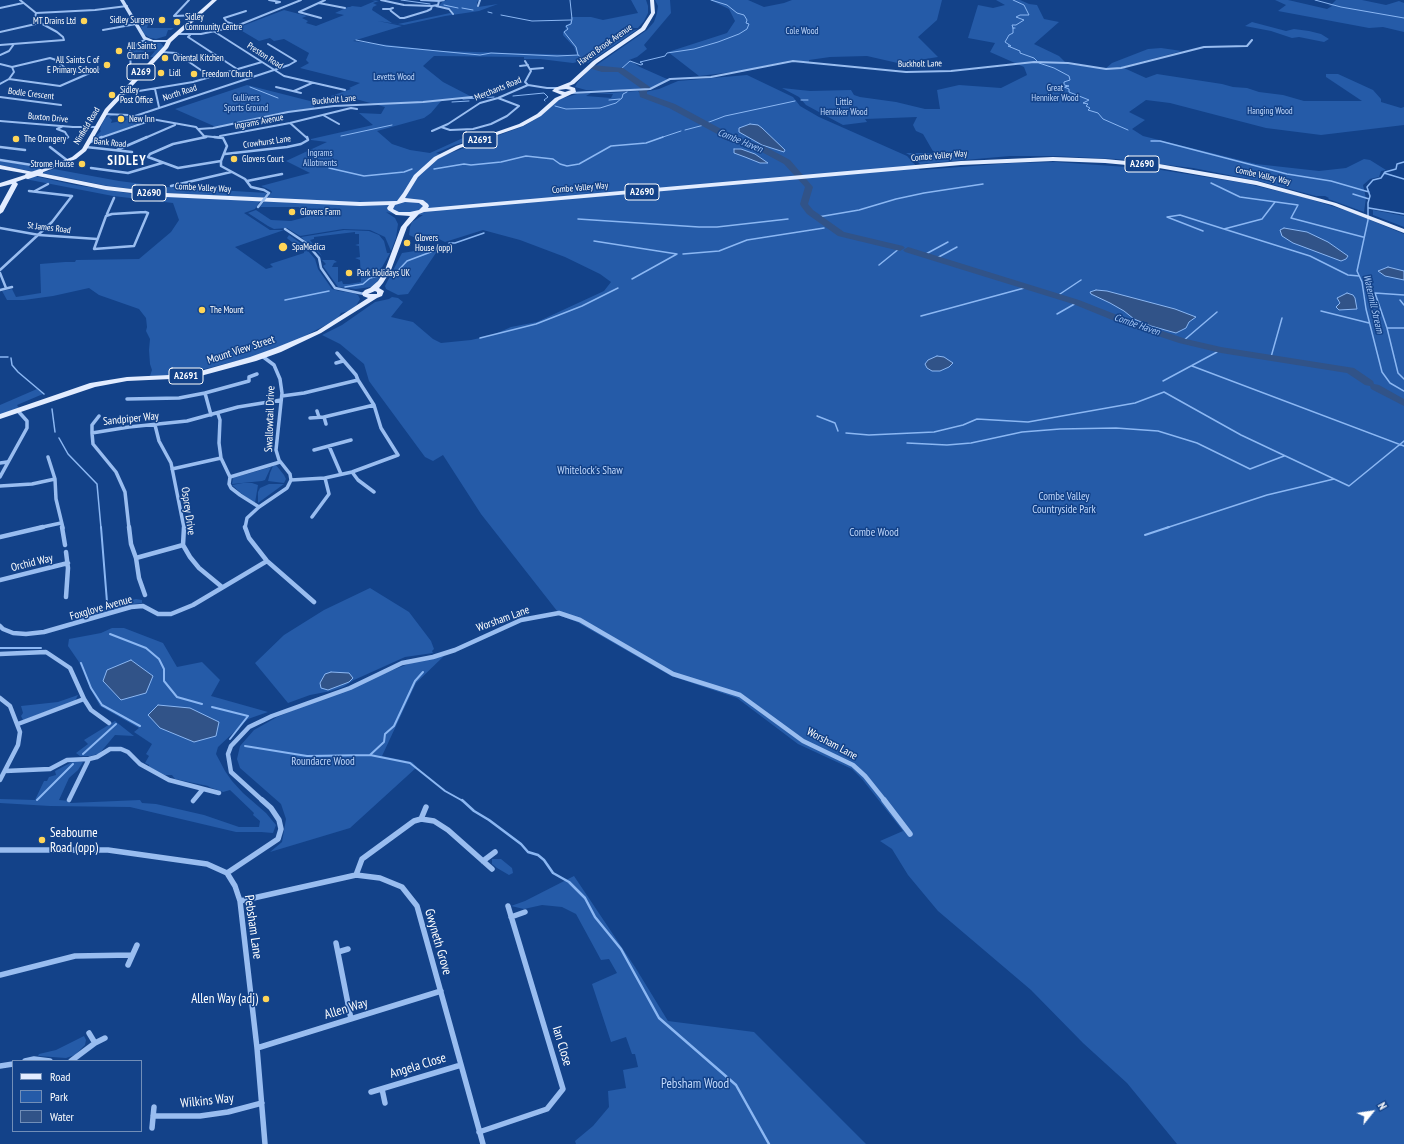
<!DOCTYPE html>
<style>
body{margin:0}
#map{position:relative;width:1404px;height:1144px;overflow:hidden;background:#134289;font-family:"PT Sans Narrow",sans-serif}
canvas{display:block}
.legend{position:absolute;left:12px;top:1060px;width:130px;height:72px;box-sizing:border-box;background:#134289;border:1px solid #718eb8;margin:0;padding:5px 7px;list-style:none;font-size:12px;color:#fff}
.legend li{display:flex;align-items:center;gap:8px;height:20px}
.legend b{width:20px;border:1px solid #718eb8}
.north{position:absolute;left:1352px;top:1092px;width:40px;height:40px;-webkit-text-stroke:3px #134289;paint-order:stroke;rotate:60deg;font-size:11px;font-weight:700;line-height:16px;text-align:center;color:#fff}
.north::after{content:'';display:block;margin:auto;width:14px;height:18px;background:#fff;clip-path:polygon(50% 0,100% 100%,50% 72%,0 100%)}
</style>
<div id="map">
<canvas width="1404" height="1144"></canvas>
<ul class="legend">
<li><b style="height:5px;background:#e2ecff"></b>Road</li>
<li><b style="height:11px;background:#255ba8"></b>Park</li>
<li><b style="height:11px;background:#315388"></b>Water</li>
</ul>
<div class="north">N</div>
</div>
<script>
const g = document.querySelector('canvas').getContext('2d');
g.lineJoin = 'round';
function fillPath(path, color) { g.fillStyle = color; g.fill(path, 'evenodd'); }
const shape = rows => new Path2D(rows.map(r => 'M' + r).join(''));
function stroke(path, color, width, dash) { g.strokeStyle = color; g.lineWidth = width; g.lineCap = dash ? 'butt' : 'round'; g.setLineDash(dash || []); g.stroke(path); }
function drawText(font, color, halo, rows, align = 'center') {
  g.font = font + ' "PT Sans Narrow",sans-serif'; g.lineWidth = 3; g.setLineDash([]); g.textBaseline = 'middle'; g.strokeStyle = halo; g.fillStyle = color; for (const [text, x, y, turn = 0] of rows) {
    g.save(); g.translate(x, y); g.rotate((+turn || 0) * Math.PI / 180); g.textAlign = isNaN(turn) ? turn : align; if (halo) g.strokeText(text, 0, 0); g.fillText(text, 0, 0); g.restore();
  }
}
fillPath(shape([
 [371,0,379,1,373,3,377,5,373,7,372,10,392,23,398,24,441,15,450,13,453,14,451,9,439,6,443,1,447,0,479,0,477,2,477,6,478,7,498,4,506,0,498,4,479,11,445,16,404,25,378,21,402,26,353,41,441,51,577,55,574,47,563,35,563,32,566,29,565,26,570,23,571,17,591,17,603,20,638,13,631,0,646,0,648,6,648,13,644,21,638,28,628,28,630,31,638,29,588,63,581,61,573,63,540,59,524,59,524,57,434,56,423,66,443,82,472,97,442,100,431,113,424,118,377,131,392,144,410,150,430,153,474,133,496,132,455,145,436,153,445,155,524,126,542,115,560,99,577,94,591,93,586,96,611,98,613,94,594,94,638,91,640,93,659,89,678,81,747,75,793,97,800,106,819,117,907,156,920,170,1012,163,1056,162,1155,169,1244,183,1303,197,1351,212,1404,234,1404,1144,1177,1144,1127,1083,1083,1043,1031,990,938,911,908,875,892,849,880,841,903,831,862,779,852,769,798,744,737,698,671,676,577,622,561,616,481,514,443,455,433,461,425,457,369,381,364,364,340,344,322,335,342,325,375,302,389,299,392,297,398,298,403,302,391,317,413,322,433,339,441,343,471,340,493,335,511,327,537,322,604,291,611,282,600,274,565,257,520,240,483,230,445,242,435,237,418,239,409,235,410,227,412,222,423,215,398,215,386,212,395,218,398,224,396,238,391,251,385,237,370,230,343,229,300,236,287,228,274,229,268,226,248,213,256,210,271,220,291,221,306,217,306,214,299,207,260,207,272,192,270,190,261,186,310,173,286,161,327,142,311,140,311,139,373,125,359,113,381,114,385,107,341,95,333,99,331,96,351,89,349,88,360,83,300,68,309,63,306,60,309,53,284,39,274,41,270,38,259,41,237,28,284,10,307,16,302,18,308,21,306,23,316,26,344,15,335,13,348,7,352,7,350,6,352,6,361,7,375,1],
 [655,0,670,0,671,13,644,45,647,49,637,57,629,60,640,67,667,79,659,85,649,88,605,91,586,90,575,87,577,83,588,71,647,30,654,22,657,13,658,6],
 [710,0,748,0,764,7,784,3,792,0,942,0,937,20,918,37,938,57,913,61,913,65,902,64,867,56,830,57,809,60,809,62,792,60,741,71,699,76,668,52,727,33,735,21,729,9],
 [996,0,1020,0,1029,4,1037,5,1044,19,1059,22,1034,44,1059,56,1067,64,1105,69,1112,63,1148,49,1161,48,1182,51,1122,67,1119,69,1124,68,1146,78,1157,74,1222,84,1233,87,1247,88,1259,92,1283,95,1304,101,1362,101,1326,77,1326,74,1338,74,1373,90,1381,99,1381,102,1401,108,1404,107,1404,125,1321,135,1266,128,1170,103,1146,100,1129,112,1145,120,1132,129,1143,136,1256,164,1319,171,1346,168,1364,159,1370,160,1386,170,1381,171,1379,177,1370,179,1363,185,1366,198,1364,212,1331,200,1328,199,1329,198,1325,196,1316,196,1259,181,1193,168,1116,159,1054,156,1010,156,920,164,913,157,906,153,934,153,923,134,916,131,913,125,917,117,865,119,867,122,843,125,806,105,799,97,782,88,810,91,851,90,854,95,860,97,896,102,925,109,940,109,937,90,959,85,1001,88,1027,75,1024,67,990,52,995,43,968,38,978,5,993,8,1005,5],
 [1275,0,1288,0,1327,9,1332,6,1328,5,1332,4,1336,0,1362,0,1386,5,1399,1,1404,3,1404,32,1383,27,1369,28,1278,11,1286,5],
 [149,21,147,28,174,28,171,30,168,30,166,36,156,39,150,38,144,34,139,22],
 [1252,22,1286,31,1294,29,1309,31,1321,34,1329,39,1324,42,1299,37,1292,38,1271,31,1245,26],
 [144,41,161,43,164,47,154,57,150,57,155,51,131,53,132,47],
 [247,85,314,102,314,108,287,112,216,127,175,109],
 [110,115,115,115,109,117,112,120,111,123,126,120,127,119,123,117,126,116,143,120,139,123,91,141,101,131,100,130,101,126,105,118],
 [0,161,32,166,40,167,41,169,35,172,0,165],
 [54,169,119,181,167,187,267,193,263,198,168,193,108,186,42,173],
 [34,176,75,185,134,194,260,201,255,209,244,213,270,230,284,230,235,247,266,269,273,267,270,264,304,253,304,251,288,239,287,238,289,235,302,244,315,259,318,269,332,289,339,291,353,293,358,295,360,299,356,306,349,311,341,313,338,318,326,325,297,340,252,357,181,375,150,376,152,370,150,364,149,350,150,339,146,331,147,327,146,318,139,309,99,295,89,288,53,296,24,300,7,300,2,291,12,289,16,297,41,293,40,264,65,262,75,262,76,260,139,259,171,232,179,220,173,203,113,196,25,179],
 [1373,210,1404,216,1404,227,1373,215],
 [344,230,369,231,379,235,384,241,387,253,390,253,381,269,384,270,377,282,371,287,356,289,338,287,323,266,326,264,322,260,334,260,337,262,334,263,332,267,338,267,338,282,342,281,343,284,349,284,361,282,360,260,355,258,360,257,359,246,355,245,359,244,359,234,355,234,355,232,314,237,314,239,310,240,322,256,301,237],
 [428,249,438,250,408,294,398,295,386,289,385,286,402,253],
 [37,389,43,394,17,405,19,408,0,415,0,405],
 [276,465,284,475,286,479,284,483,268,481,270,473,273,466],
 [271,467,265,480,262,481,232,484,233,478],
 [243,483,252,483,258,485,255,503,242,494,232,485],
 [269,484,284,484,258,503,258,492,260,488],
 [370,588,409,612,431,641,434,649,432,651,433,653,405,657,354,680,343,687,331,691,310,695,288,703,255,663,284,635,324,610],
 [136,599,142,600,142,603,133,604,72,622,109,605],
 [112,628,124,628,163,643,177,667,202,662,220,680,211,696,268,712,248,719,218,747,216,754,225,771,232,781,243,793,266,813,276,825,273,833,261,832,236,832,130,807,50,806,0,803,0,799,35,800,44,781,47,781,49,777,56,775,55,771,74,761,83,762,78,770,69,778,59,800,70,801,70,803,140,800,142,803,156,804,204,815,239,827,259,827,260,821,253,815,254,813,230,790,223,792,209,787,208,786,175,779,172,775,165,775,149,767,149,765,145,763,149,756,146,754,152,744,134,732,139,728,100,706,90,688,79,662,68,646,69,639,101,633],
 [444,656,416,683,382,756,412,762,417,767,350,828,270,852,282,842,286,819,281,804,240,768,237,759,240,746,254,730,277,717,390,671,411,663],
 [78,695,75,701,23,720,21,716,23,713,21,706,58,702],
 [115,721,134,736,115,735,99,754,90,756,80,756,76,753,88,744,84,740],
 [492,859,501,859,512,868,513,873,509,875,497,868,492,864],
 [574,876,635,967,668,1021,754,1032,866,1144,576,1144,575,1141,593,1126,609,1107,608,1091,626,1088,623,1070,638,1067,635,1054,632,1054,626,1037,611,1042,592,984,617,973,609,959,601,960,576,914,562,907,542,905,524,909,511,906,525,901],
 [84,1036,86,1040,85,1045,75,1055,66,1058,38,1056,39,1054,56,1050]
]), '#255ba8');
const water = shape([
 [750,124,758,125,762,128,785,150,784,152,762,145,739,132,739,128,750,124],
 [734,149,741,149,755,154,768,163,760,163,745,157,734,153,734,149],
 [1284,228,1307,232,1328,242,1348,256,1346,259,1341,261,1293,243,1282,236,1280,230,1284,228],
 [1388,267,1404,271,1404,280,1385,276,1378,271,1388,267],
 [1096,290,1107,291,1175,309,1196,317,1189,322,1186,328,1176,333,1151,326,1134,319,1124,311,1110,303,1091,294,1090,292,1096,290],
 [1347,293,1353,295,1355,298,1357,309,1339,310,1336,307,1340,303,1337,298,1347,293],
 [937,356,944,357,953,363,949,367,940,371,932,371,927,368,925,364,928,360,937,356],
 [131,660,153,676,146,693,121,700,103,681,107,670,131,660],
 [331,672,349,673,353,678,349,682,328,690,321,688,320,683,325,674,331,672],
 [158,705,190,708,219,722,216,736,194,742,160,728,148,715,158,705]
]);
fillPath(water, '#315388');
stroke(water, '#8bb7f3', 1);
stroke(shape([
 [401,0,430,4],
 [570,0,572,19,571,24,566,26,568,29,564,32,576,47,578,55,586,61],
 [1013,0,1024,5,1029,15,1020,15,1016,17,1024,20,1016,25,1012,25,1013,28],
 [1315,0,1341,7,1404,18],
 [444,5,458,8],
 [462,8,473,10],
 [488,12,492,13],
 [501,15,532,21,571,20],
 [1013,28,1015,28],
 [1013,28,1013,33,1009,35,1005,42,1011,46,1008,46,1020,51,1020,53,1034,58,1037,61],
 [356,40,386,46,480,55,491,53,557,56,578,55],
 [1039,63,1054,68,1069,76,1070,80,1064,82,1064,85,1069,86,1064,87,1069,89,1069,92,1089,100,1083,103,1088,104,1086,106,1090,108,1088,110,1098,113,1103,119,1128,130],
 [620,70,630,61,641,65,643,64,640,62,665,56,667,53,694,49,718,42,739,34,747,29,749,24,746,23,747,20,744,15,737,13,727,5,711,0],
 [250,87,278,98],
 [513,96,544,93,548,97,544,100,545,101],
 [463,99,494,97],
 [609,100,620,99],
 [801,100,808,100],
 [452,102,469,101],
 [555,106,566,109,600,108,616,103,622,98,623,94,627,92],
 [704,124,725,116,795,101],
 [685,130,704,125],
 [341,136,392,125],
 [660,138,681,131]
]), '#8bb7f3', 1);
stroke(shape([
 [1151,141,1160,141,1287,174,1331,181,1369,192],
 [1404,162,1397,164,1396,169,1385,172,1381,178,1373,180,1367,187,1370,196,1368,203,1368,220,1357,271,1362,282,1366,309,1382,372,1390,383,1404,391],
 [329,168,364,176,404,172,412,169],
 [434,169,464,164,471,165,501,162,526,156,553,159,560,164,567,166,579,164,611,146,646,143,663,137],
 [1384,173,1404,179],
 [1211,183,1240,197,1298,205,1291,218,1363,237],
 [1353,194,1369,199],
 [1275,202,1262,219,1224,229,1310,256,1348,275,1359,276],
 [1369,208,1404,214],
 [818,217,859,210,896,199,924,193,983,184],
 [578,219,699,227,717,227,788,219],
 [1203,231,1167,217,1180,215,1224,229],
 [594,241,677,254],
 [449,243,455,243,484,233],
 [683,254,719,251,747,240,824,228],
 [924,255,948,242],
 [935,259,957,247],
 [879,265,900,248],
 [393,276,407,261,436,250],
 [632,279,677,254],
 [345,287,363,284,370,278,379,276],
 [1404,295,1375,293,1387,328,1398,373,1404,379],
 [1057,296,1081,280],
 [285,300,329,291],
 [1400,300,1404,305],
 [1321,311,1369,323],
 [1057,314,1078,302],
 [921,316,1028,287],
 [1387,328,1404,328],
 [480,338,536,324,582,306,618,288],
 [1183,341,1217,312],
 [0,357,8,357],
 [1271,357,1282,318],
 [11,358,12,365,18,372,44,394],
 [1192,366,1404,446],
 [1163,381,1217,352],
 [52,409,55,432],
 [817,416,835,423,838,431],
 [846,433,869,435,934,432,963,425,977,419,1028,422,1135,403,1164,392,1241,435,1349,486,1404,441],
 [59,438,68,454,97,484,101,528],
 [907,443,947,445,971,443,1022,432,1060,429,1116,428,1158,431,1197,443,1250,469,1284,456],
 [1166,528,1267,495,1334,479]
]), '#8bb7f3', 1.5);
stroke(shape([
 [101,527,107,602],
 [1145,535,1169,527],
 [110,634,146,648,159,659,164,669,164,681,177,697,202,704],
 [0,648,41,648],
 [81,663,91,688,102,705,140,726],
 [212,707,248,716,230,739],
 [245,746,307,756,370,755,410,763,445,791,463,801],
 [83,754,116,724],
 [370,755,384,742,385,734,394,726,415,681,423,672],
 [37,800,73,764]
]), '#8bb7f3', 2);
stroke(shape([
 [462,800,474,811,489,820,521,844,528,852,538,855,544,860,553,873,569,882,585,898,595,917,621,949,659,1018,736,1085,769,1144]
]), '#8bb7f3', 2.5);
fillPath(shape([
 [592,65,623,68,650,87,651,89,647,91,647,94,675,104,725,131,729,135,764,146,790,160,813,187,808,204,813,210,844,232,903,246,905,248,900,251,838,236,807,214,801,206,800,204,805,187,784,164,758,150,723,139,719,135,669,108,640,97,639,91,642,89,618,72,602,72,592,69,592,65],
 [908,247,1079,300,1130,320,1186,339,1221,347,1354,368,1373,381,1374,384,1379,385,1404,399,1404,406,1371,389,1370,386,1365,385,1347,373,1221,353,1179,343,1122,324,1073,304,905,252,903,250,908,247]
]), '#315388');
stroke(shape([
 [189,0,174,16,199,15],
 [269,0,280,2,276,3],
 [381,0,404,5,432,6,438,5,439,1,444,0],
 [421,0,439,1],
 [319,3,345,8],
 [436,6,449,9,453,14],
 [478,6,480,0],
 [0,8,23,3],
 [393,8,390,9,391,11,400,18,404,18,427,11,431,9,432,6],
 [383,9,390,9],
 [36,13,95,10,127,6],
 [321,18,299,12,325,0],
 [239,26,227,22,224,18,246,11],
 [103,30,136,24],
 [0,32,40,23],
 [215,32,284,76,345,90],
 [179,34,201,34,234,27,301,0],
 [190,35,188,37,237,69],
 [0,45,64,40,63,37,57,32,37,21,35,18,36,13,20,0],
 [161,52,176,53,211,77],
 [0,55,9,51,14,44],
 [525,61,531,71,525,82,528,85,547,88,560,88],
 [0,64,12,67,14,72,9,79,0,84],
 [520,66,528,65],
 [12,67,50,58,56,60,67,70,88,74],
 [531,69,543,68],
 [131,70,143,70],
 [131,76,130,48,146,39],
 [9,79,60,86,99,69],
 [276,87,301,93],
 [155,89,159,107],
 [294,91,312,83],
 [571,93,650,89,670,79,711,77,793,61,906,72,951,71,1034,62,1068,63,1106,69,1121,68,1204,47,1247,46,1252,40],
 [121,94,193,82,262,62],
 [0,97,61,105],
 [104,114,129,115,196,127,204,136,223,138],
 [323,115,339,124],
 [135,116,289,65,296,61,268,44],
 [0,121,73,127,96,127],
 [290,123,307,138],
 [63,126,57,129,65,132,68,137,66,138],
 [441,127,450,130,473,129,491,124,507,116,519,106,498,98],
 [199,129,213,128,288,112,334,106,423,102,472,97],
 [432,131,448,124,480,103,498,98,528,85],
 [220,136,290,123,351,108,357,109],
 [100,138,152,120],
 [145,138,175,125],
 [201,138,206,137]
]), '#99bdf0', 2);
stroke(shape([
 [206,137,173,144,150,154,148,157,178,168,221,161],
 [214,137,223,138,227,146,221,161,221,166,245,179,251,187,264,190,269,193],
 [56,142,68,137],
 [88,143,102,137],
 [0,147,25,150],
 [50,147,68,161],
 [86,147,132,152],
 [117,150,147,137],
 [225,154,287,147,301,144,308,140,307,137],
 [0,160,51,168],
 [91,168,128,173,162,163],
 [247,181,282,174],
 [171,186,231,172],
 [35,191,48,184],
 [145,212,148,213,134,246,94,249,106,216,112,214,145,212],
 [109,215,107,214,114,198],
 [0,228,39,235,97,239],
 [285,229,306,243,319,258,321,268,335,288,364,294],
 [0,270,52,222,72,196,29,191],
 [0,273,6,288],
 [0,290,12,287]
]), '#99bdf0', 2.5);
stroke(shape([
 [337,353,356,375,358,380],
 [336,363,343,361],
 [205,393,211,415],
 [282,396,304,393,358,380,374,405,381,428,398,455,352,472,325,478,291,480],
 [127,399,179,398,205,393,249,381,249,377,257,374],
 [317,411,319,417],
 [218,414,220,420,219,443,221,458,230,477,229,484,231,488,240,495,259,507],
 [324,417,326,424],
 [310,418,324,417,374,405],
 [155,425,159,441,171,463,184,528],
 [92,433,92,425,99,416],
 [329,446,341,474],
 [314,450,351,440],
 [48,457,55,479,56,499,63,528],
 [0,463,7,462],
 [172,469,221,458],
 [352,472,358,480,374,492],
 [0,477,27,428,27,421,18,411],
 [230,477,280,462],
 [0,486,32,484,55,479],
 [312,517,329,494,325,478],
 [38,528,61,523],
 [129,528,125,492,116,472,93,444,92,433,129,427,187,421,238,407,281,400],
 [245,528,247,518,259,507,287,488,291,480,290,474,279,460,276,450,282,393,280,379,274,365,262,356]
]), '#99bdf0', 3.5);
stroke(shape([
 [62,527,65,545],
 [129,527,131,544,136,558,139,578,145,595],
 [184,527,183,545,190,557,199,568,222,587],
 [245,527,249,538,267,561,314,602],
 [0,537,43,527],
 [66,552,68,568,66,597],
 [136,558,183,545],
 [0,580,68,563],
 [0,626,3,629,13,633,26,634,44,632,131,607,143,606,158,614,171,614,193,605,267,561],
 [0,654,46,652,70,668,84,699,91,710,109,723],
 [0,698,10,706,20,732,18,745,0,780],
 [18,724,84,699],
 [5,771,50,769,67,760,89,759,97,757,110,749,121,749,128,752,140,764,169,780,219,793],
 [69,800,89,759],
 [193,801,203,789],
 [263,801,231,772,228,754,231,746,249,727,272,716,350,688,402,663,433,657,455,650,521,620,559,613,580,620,673,674,740,695,803,741,853,765,865,776,885,801]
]), '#99bdf0', 4.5);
stroke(shape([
 [884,800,910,834],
 [421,819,426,807],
 [0,850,108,850,207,864,227,873,235,886,240,901,257,1048,265,1144],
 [483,861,495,852],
 [227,873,278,839,281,829,279,820,271,808,262,800],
 [356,875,362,859,414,821,421,819,434,821,448,830,492,869],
 [240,901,356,875,380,878,402,887,417,906,483,1144],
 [511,917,525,912],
 [336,943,351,1019],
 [338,952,348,949],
 [128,965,137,945],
 [0,975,75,956,132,955],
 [89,1033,95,1043],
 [257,1048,441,991],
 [25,1061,34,1059,50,1061],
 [71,1061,95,1043,105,1038],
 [0,1066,13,1064],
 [382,1089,385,1103],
 [371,1092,461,1065],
 [153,1116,200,1116,228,1112,262,1103],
 [152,1128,154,1107],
 [479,1132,547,1109,563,1089,508,906]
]), '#99bdf0', 5.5);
fillPath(shape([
 [120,0,124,0,146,37,153,40,170,40,170,42,153,42,143,39,120,0]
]), '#c7dcfb');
fillPath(shape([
 [212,0,217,0,171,42,168,48,109,111,86,151,76,159,41,173,106,186,166,193,360,202,395,201,397,201,403,193,414,175,434,157,456,146,519,124,537,114,555,98,562,95,552,91,555,88,570,82,593,61,641,28,651,13,650,0,654,0,655,13,645,30,597,63,574,84,569,86,575,88,576,92,559,100,541,116,523,126,460,148,438,159,418,177,405,198,423,200,428,204,429,206,428,208,961,161,1053,157,1105,159,1159,164,1257,181,1336,203,1404,229,1404,233,1332,205,1256,185,1159,168,1105,163,1053,161,961,165,424,212,419,214,407,227,391,270,383,283,379,288,384,291,382,296,377,298,321,333,281,352,256,361,193,378,127,381,95,387,0,419,0,414,90,383,127,377,190,374,250,357,275,348,317,331,368,298,363,296,362,293,365,290,370,288,378,281,385,270,401,227,410,216,396,215,388,210,387,208,389,205,360,206,166,197,106,190,28,174,31,176,30,177,16,182,18,184,17,186,3,212,0,214,0,206,12,184,0,187,0,183,28,174,0,169,0,165,38,173,38,171,72,157,82,149,105,109,164,46,167,40,212,0],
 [566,89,571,90,565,92,558,90,566,89],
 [405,202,419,203,423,206,419,210,410,212,399,212,393,209,395,205,405,202],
 [375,291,377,292,377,294,368,294,375,291]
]), '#e2ecff');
stroke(shape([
 [258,207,269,193]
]), '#99bdf0', 2.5);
stroke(shape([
 [28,176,40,172]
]), '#e2ecff', 6);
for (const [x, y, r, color] of [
 [162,20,4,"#ffd558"],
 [84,21,4,"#ffd558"],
 [177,22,4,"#ffd558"],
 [119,51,4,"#ffd558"],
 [165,58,4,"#ffd558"],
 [107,65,4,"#ffd558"],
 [161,73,4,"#ffd558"],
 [194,74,4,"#ffd558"],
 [112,95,4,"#ffd558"],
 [121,119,4,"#ffd558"],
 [16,139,4,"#ffd558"],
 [234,159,4,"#ffd558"],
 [82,164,4,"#ffd558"],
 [292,212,4,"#ffd558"],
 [407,243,4,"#ffd558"],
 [283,247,5,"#ffd558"],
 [349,273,4,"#ffd558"],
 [202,310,4,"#ffd558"],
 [42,840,4,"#ffd558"],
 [266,999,4,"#ffd558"]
]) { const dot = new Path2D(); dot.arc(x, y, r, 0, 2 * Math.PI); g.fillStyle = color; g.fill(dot); stroke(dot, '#134289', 1.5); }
drawText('9px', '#fff', '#134289', [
 ["Sidley",185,17],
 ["Community Centre",185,27],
 ["Sidley Surgery",154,20,"right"],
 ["MT Drains Ltd",76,21,"right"],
 ["All Saints",127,46],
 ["Church",127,56],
 ["Oriental Kitchen",173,58],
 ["All Saints C of",99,60,"right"],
 ["E Primary School",99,70,"right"],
 ["Lidl",169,73],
 ["Freedom Church",202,74],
 ["Sidley",120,90],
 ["Post Office",120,100],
 ["New Inn",129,119],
 ["The Orangery",24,139],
 ["Glovers Court",242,159],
 ["Strome House",74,164,"right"],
 ["Glovers Farm",300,212],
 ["Glovers",415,238],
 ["House (opp)",415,248],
 ["SpaMedica",292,247],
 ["Park Holidays UK",357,273],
 ["The Mount",210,310]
], 'left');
drawText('9px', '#c0d8fc', '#134289', [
 ["Cole Wood",802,31],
 ["Levetts Wood",394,77],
 ["Great",1055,88],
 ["Henniker Wood",1055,98],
 ["Gullivers",246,98],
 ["Sports Ground",246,108],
 ["Little",844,102],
 ["Henniker Wood",844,112],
 ["Hanging Wood",1270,111],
 ["Ingrams",320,153],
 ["Allotments",320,163]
]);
drawText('9px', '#fff', '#134289', [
 ["Haven Brook Avenue",605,45,-35],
 ["Preston Road",265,56,33],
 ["Buckholt Lane",920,64,-1],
 ["Merchants Road",498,89,-22],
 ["North Road",180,93,-18],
 ["Bodle Crescent",31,94,7],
 ["Buckholt Lane",334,100,-5],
 ["Buxton Drive",48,118,5],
 ["Ingrams Avenue",259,122,-11],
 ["Ninfield Road",87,126,-59],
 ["Crowhurst Lane",267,142,-8],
 ["Bank Road",110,143,6],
 ["Combe Valley Way",939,156,-5],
 ["Combe Valley Way",1263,176,13],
 ["Combe Valley Way",203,188,3],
 ["Combe Valley Way",580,188,-5],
 ["St James Road",49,228,7]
]);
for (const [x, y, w] of [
 [141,72,28],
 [480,140,34],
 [1142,164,34],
 [642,192,34],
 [149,193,34],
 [186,376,34]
]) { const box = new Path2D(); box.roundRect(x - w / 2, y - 8, w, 16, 3); g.fillStyle = '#134289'; g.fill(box); stroke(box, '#fff', 1); }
drawText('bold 10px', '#fff', null, [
 ["A269",141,72],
 ["A2691",480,140],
 ["A2690",1142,164],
 ["A2690",642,192],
 ["A2690",149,193],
 ["A2691",186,376]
]);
drawText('italic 10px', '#a5c7f7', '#134289', [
 ["Combe Haven",740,141,22],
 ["Watermill Stream",1373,304,77],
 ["Combe Haven",1137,325,19]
]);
drawText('11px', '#fff', '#134289', [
 ["Mount View Street",241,350,-18],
 ["Sandpiper Way",131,419,-6],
 ["Swallowtail Drive",270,419,-88],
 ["Osprey Drive",188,511,82],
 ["Orchid Way",32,563,-14],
 ["Foxglove Avenue",101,608,-16],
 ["Worsham Lane",503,619,-20],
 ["Worsham Lane",832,744,28]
]);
drawText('11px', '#c0d8fc', '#134289', [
 ["Whitelock's Shaw",590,471],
 ["Combe Valley",1064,497],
 ["Countryside Park",1064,510],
 ["Combe Wood",874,533],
 ["Roundacre Wood",323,762]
]);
g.letterSpacing = '1px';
drawText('bold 13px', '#fff', '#134289', [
 ["SIDLEY",127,161]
]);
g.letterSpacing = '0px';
drawText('13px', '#fff', '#134289', [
 ["Seabourne",50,833],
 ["Road (opp)",50,848],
 ["Allen Way (adj)",258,999,"right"]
], 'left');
drawText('13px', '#fff', '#134289', [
 ["Pebsham Lane",253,927,82],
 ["Gwyneth Grove",438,942,74],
 ["Allen Way",346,1009,-17],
 ["Ian Close",562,1046,73],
 ["Angela Close",418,1066,-17],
 ["Wilkins Way",207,1101,-6]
]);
drawText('13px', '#c0d8fc', '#134289', [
 ["Pebsham Wood",695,1084]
]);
</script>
